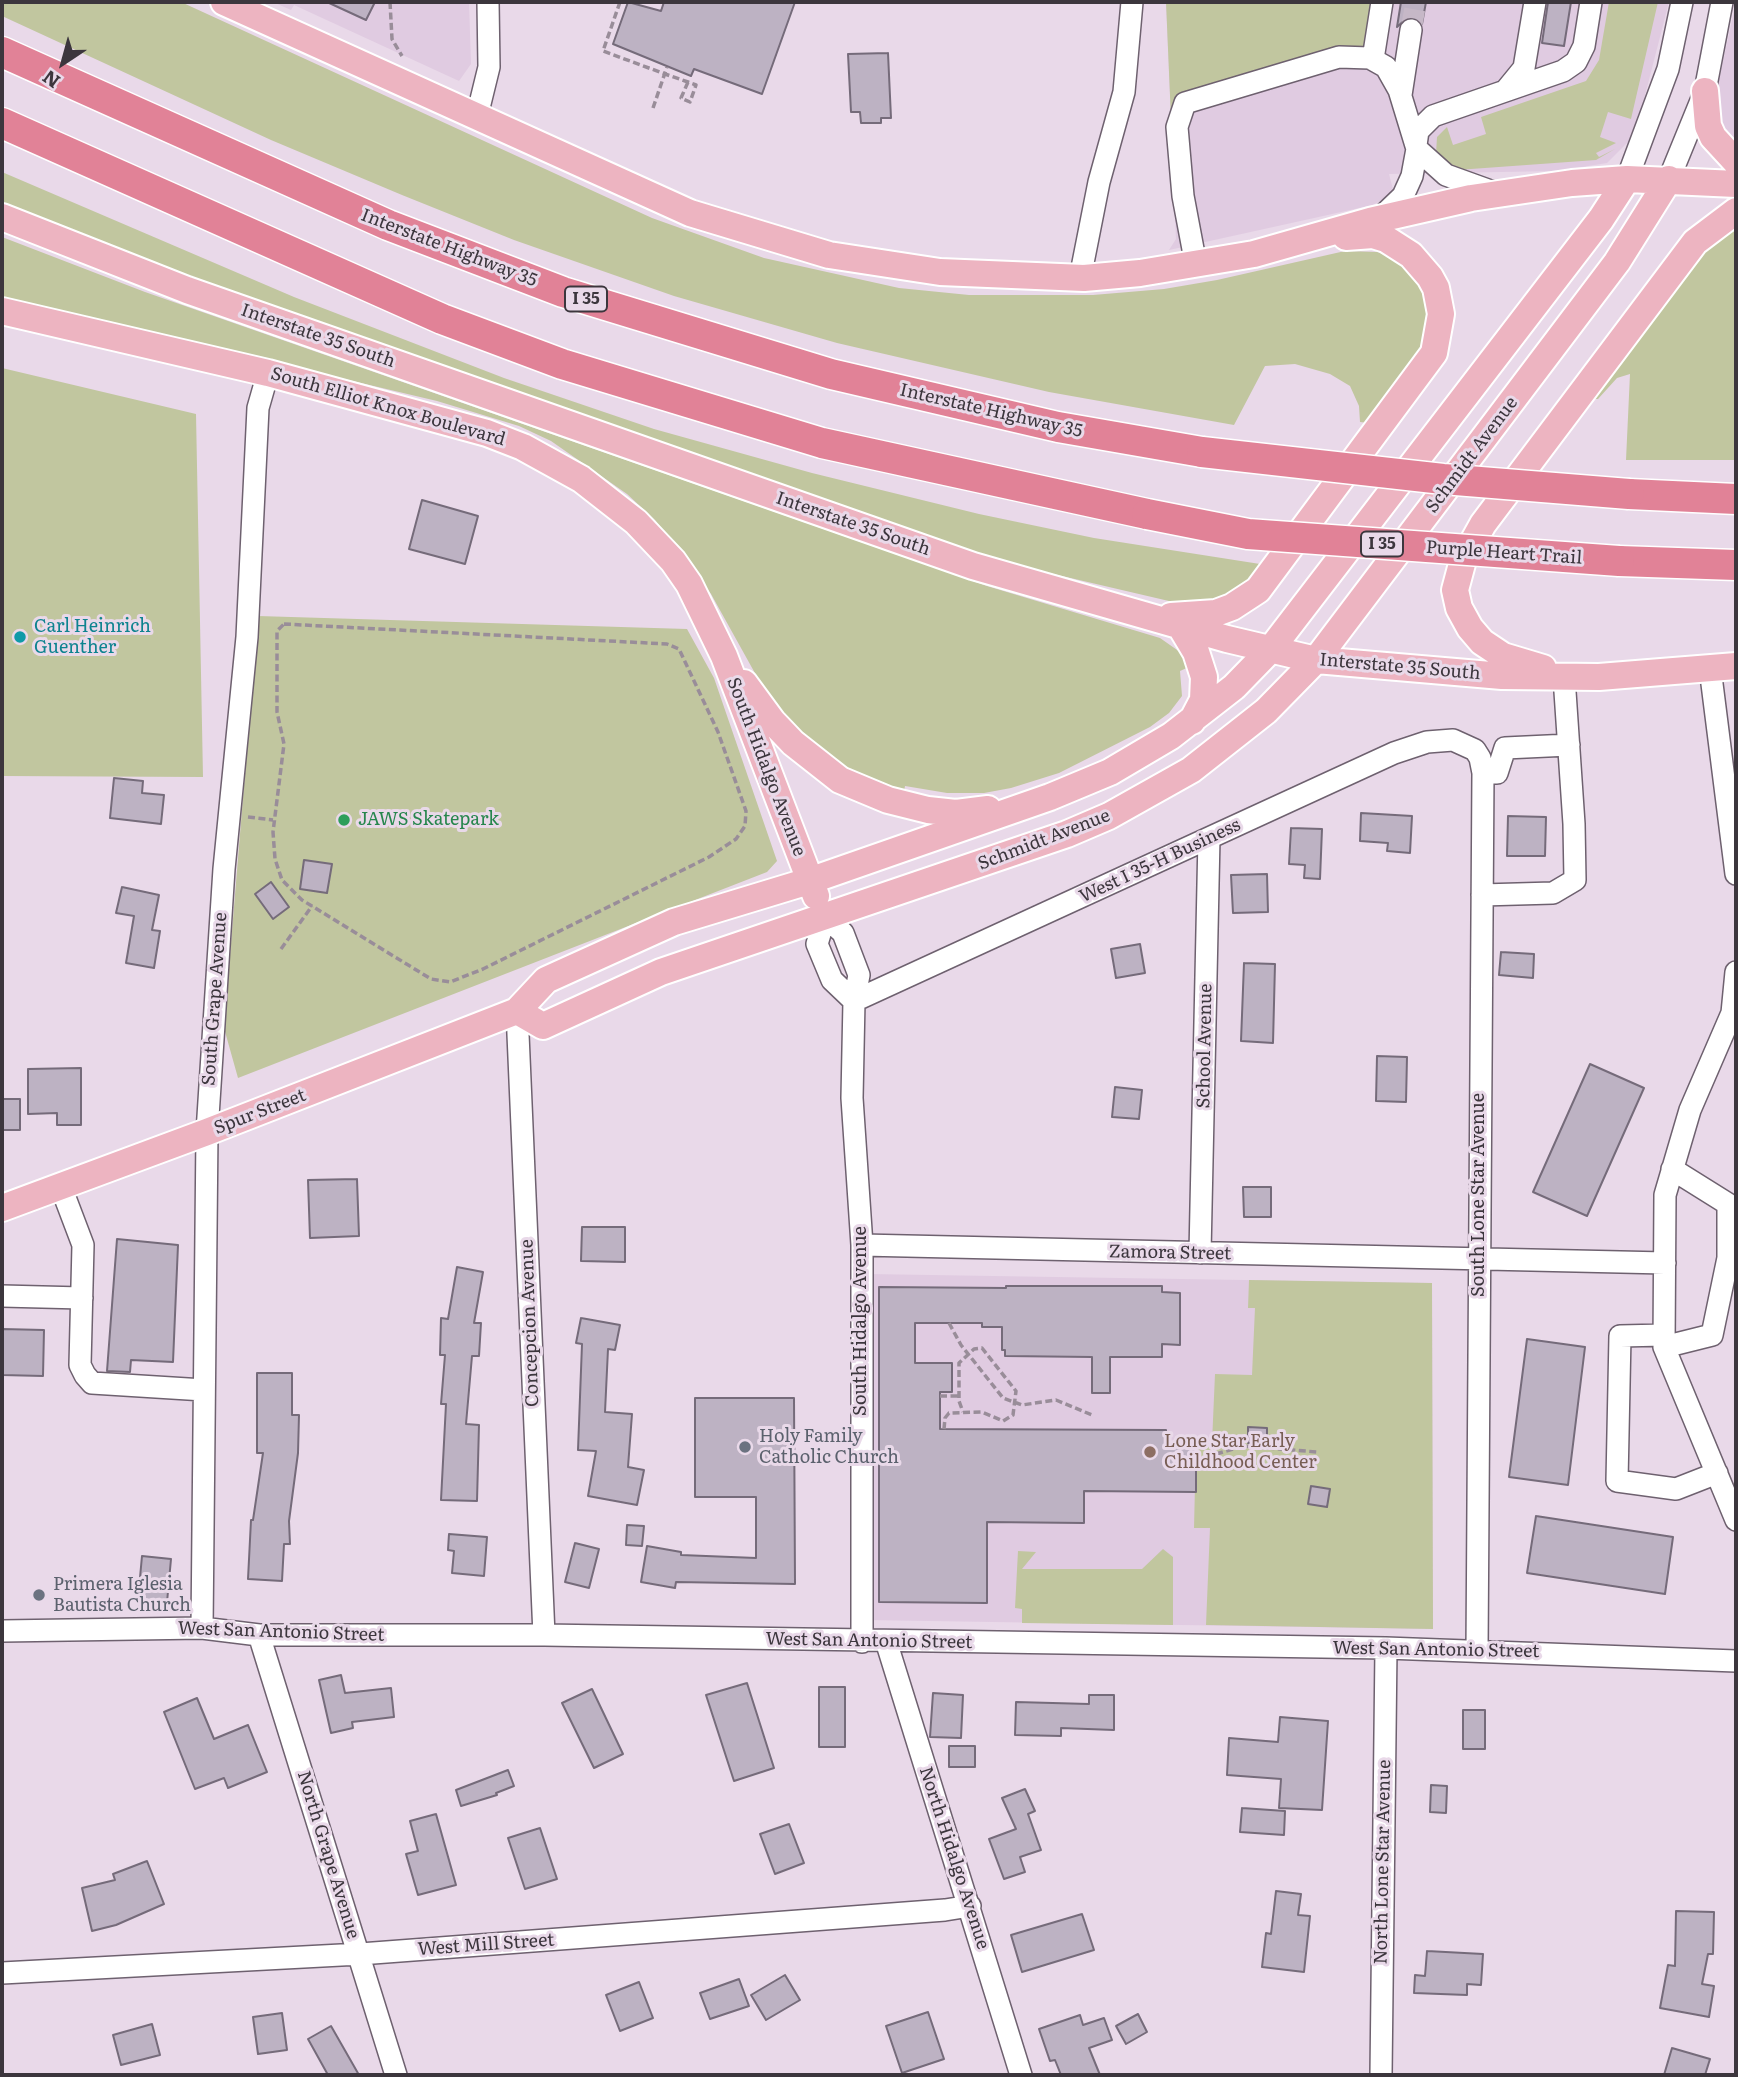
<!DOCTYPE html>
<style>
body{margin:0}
#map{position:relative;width:1738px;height:2077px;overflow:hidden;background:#e9d9e9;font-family:Literata,serif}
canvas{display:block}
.frame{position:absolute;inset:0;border:4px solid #3c363d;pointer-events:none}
.north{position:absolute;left:28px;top:28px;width:70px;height:70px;-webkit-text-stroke:5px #e9d9e9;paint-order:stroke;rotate:216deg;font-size:19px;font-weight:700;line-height:28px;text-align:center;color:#3c363d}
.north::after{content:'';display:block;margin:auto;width:24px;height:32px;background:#3c363d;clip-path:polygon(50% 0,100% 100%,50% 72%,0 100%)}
</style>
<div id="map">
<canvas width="1738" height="2077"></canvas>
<div class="frame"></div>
<div class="north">N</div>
</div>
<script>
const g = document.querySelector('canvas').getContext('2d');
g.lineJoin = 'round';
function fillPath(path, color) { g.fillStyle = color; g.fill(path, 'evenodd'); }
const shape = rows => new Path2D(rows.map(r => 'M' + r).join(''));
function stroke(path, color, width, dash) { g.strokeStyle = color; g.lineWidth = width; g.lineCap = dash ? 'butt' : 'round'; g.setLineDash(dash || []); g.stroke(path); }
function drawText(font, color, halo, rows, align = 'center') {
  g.font = font + ' Literata,serif'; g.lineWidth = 6; g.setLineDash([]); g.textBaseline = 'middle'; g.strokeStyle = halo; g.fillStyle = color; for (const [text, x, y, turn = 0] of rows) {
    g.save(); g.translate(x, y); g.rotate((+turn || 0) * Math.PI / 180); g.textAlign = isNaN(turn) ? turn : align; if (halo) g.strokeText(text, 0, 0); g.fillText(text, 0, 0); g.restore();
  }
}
fillPath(shape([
 [273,2,469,2,471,64,459,81,294,5,291,10],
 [1166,2,1669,2,1642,107,1628,142,1607,163,1557,171,1389,174,1394,193,1373,205,1169,250,1176,239],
 [1736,2,1736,148,1725,133,1719,120,1717,89],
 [868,1274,1432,1283,1433,1629,866,1620]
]), '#e0cbe1');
fillPath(shape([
 [2,2,181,2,652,218,764,258,899,288,969,295,1093,295,1164,289,1217,280,1345,251,1377,252,1395,258,1422,288,1429,306,1424,347,1369,423,1360,422,1359,406,1350,386,1330,374,1295,364,1265,366,1234,425,1049,392,837,343,674,296,514,240,402,195,271,140,2,16],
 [1166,2,1374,2,1364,47,1171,119],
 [1609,2,1658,2,1631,119,1608,112,1600,137,1616,143,1596,153,1599,157,1615,149,1596,160,1457,170,1436,154,1437,137,1447,127,1453,145,1486,134,1481,117,1586,81,1599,60],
 [2,172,294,297,504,378,654,429,812,473,979,514,1094,538,1260,564,1241,588,1219,601,1186,605,1002,562,250,301,2,207],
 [1736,222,1736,460,1626,460,1630,374,1617,378,1598,399,1591,399,1712,240],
 [2,237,145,292,987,586,1160,638,1180,652,1189,667,1180,671,1182,696,1169,713,1150,727,1059,773,1011,788,984,793,947,793,905,786,904,792,851,771,806,741,771,702,711,594,655,520,627,494,551,441,519,426,437,401,2,298],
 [2,368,196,414,203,777,2,776],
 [258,616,687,629,714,678,777,861,767,872,238,1078,224,1028],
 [1249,1280,1432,1283,1433,1629,1206,1625,1210,1528,1194,1528,1196,1443,1212,1443,1215,1374,1252,1375,1255,1308,1248,1308],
 [1163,1549,1173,1557,1173,1625,1022,1623,1022,1609,1015,1608,1018,1551,1036,1552,1022,1569,1142,1569]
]), '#c1c69f');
const building = shape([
 [327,2,375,2,366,20,327,2],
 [628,2,661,11,664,2,795,2,762,94,694,69,691,76,613,44,628,2],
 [1401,2,1426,2,1422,24,1414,17,1407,18,1397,27,1401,2],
 [1548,2,1571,2,1564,46,1542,43,1548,2],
 [888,53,891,118,881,118,881,123,861,123,860,112,851,112,848,54,888,53],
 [422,500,478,516,465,564,409,549,422,500],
 [114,778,143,781,142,793,164,795,161,824,110,818,114,778],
 [1361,813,1412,816,1410,853,1387,851,1388,843,1360,841,1361,813],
 [1508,816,1546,817,1545,856,1507,856,1508,816],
 [1291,828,1322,829,1320,879,1304,878,1305,865,1289,864,1291,828],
 [304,860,332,864,327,893,300,889,304,860],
 [1267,874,1268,912,1233,913,1231,875,1267,874],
 [271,882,289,907,273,919,255,894,271,882],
 [122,887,159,895,152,930,160,931,154,968,126,963,134,916,116,913,122,887],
 [1140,944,1145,973,1116,978,1111,949,1140,944],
 [1501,952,1534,954,1533,978,1499,975,1501,952],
 [1244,963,1275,964,1273,1043,1241,1041,1244,963],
 [1377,1056,1407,1057,1406,1102,1376,1101,1377,1056],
 [1590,1064,1644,1088,1587,1216,1533,1192,1590,1064],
 [81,1068,81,1125,57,1125,57,1113,28,1114,28,1069,81,1068],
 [1115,1087,1142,1090,1139,1119,1112,1117,1115,1087],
 [2,1099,20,1099,20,1130,2,1130,2,1099],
 [357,1179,359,1236,310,1238,308,1180,357,1179],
 [1243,1187,1271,1187,1271,1217,1244,1217,1243,1187],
 [582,1227,625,1227,625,1262,581,1261,582,1227],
 [117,1239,178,1245,173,1362,131,1360,130,1372,107,1371,117,1239],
 [457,1267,483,1272,474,1323,481,1323,479,1356,472,1356,466,1424,479,1425,477,1501,441,1500,446,1404,441,1404,445,1355,440,1355,441,1318,448,1319,457,1267],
 [1006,1286,1162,1286,1162,1292,1180,1293,1180,1345,1162,1344,1162,1357,1110,1357,1110,1393,1092,1393,1092,1357,1005,1356,1005,1350,1002,1350,1002,1327,982,1327,982,1323,915,1323,915,1363,952,1363,952,1392,940,1392,940,1429,1166,1430,1166,1443,1196,1443,1196,1492,1084,1491,1084,1523,987,1522,987,1603,879,1602,879,1287,1006,1288,1006,1286],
 [581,1318,620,1325,615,1350,608,1349,605,1412,632,1414,628,1467,644,1470,637,1505,588,1496,596,1451,578,1450,582,1344,576,1343,581,1318],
 [2,1329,44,1330,43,1376,2,1375,2,1329],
 [1527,1339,1585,1347,1568,1485,1509,1477,1527,1339],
 [257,1373,292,1373,292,1415,299,1415,298,1453,289,1521,290,1544,284,1544,282,1581,248,1579,251,1520,253,1520,263,1453,257,1453,257,1373],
 [695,1398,794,1398,795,1584,676,1582,675,1588,641,1582,647,1546,681,1552,681,1555,756,1558,756,1497,695,1497,695,1398],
 [1248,1427,1267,1428,1267,1444,1248,1443,1248,1427],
 [1311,1486,1330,1489,1327,1507,1308,1504,1311,1486],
 [1536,1516,1673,1537,1665,1594,1527,1573,1536,1516],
 [627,1525,644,1526,642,1546,626,1545,627,1525],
 [449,1534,487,1537,484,1576,452,1573,454,1551,448,1550,449,1534],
 [575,1543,599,1549,589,1588,565,1582,575,1543],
 [142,1556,171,1559,166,1613,137,1610,142,1556],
 [341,1675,345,1693,391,1688,394,1717,352,1722,353,1728,331,1733,319,1680,341,1675],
 [747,1683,774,1768,734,1781,706,1695,747,1683],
 [819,1687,845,1687,845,1747,819,1747,819,1687],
 [592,1689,623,1754,594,1768,562,1703,592,1689],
 [933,1693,963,1695,961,1738,930,1737,933,1693],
 [1089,1695,1114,1695,1114,1730,1061,1728,1061,1736,1015,1735,1016,1702,1089,1704,1089,1695],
 [197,1698,214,1739,248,1725,267,1772,228,1788,224,1778,195,1789,164,1712,197,1698],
 [1463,1710,1485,1710,1485,1749,1463,1749,1463,1710],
 [1280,1717,1328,1721,1322,1810,1279,1808,1281,1779,1227,1775,1229,1738,1278,1742,1280,1717],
 [949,1746,975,1746,975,1767,949,1767,949,1746],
 [508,1770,514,1786,496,1793,497,1795,461,1806,456,1790,508,1770],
 [1431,1785,1447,1786,1446,1813,1430,1812,1431,1785],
 [1025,1789,1035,1811,1028,1814,1041,1850,1020,1857,1025,1872,1004,1879,989,1839,1016,1829,1002,1798,1025,1789],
 [1242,1808,1285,1811,1284,1835,1240,1832,1242,1808],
 [436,1814,456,1885,418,1895,406,1854,418,1851,410,1821,436,1814],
 [789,1824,804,1863,775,1874,760,1834,789,1824],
 [540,1828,557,1879,525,1889,508,1838,540,1828],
 [147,1861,164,1904,116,1925,92,1931,82,1888,115,1880,113,1874,147,1861],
 [1276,1891,1301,1894,1298,1915,1310,1916,1304,1972,1262,1967,1266,1933,1271,1934,1276,1891],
 [1676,1911,1714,1912,1713,1954,1708,1954,1702,1984,1714,1986,1709,2017,1660,2008,1668,1965,1675,1966,1676,1911],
 [1082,1914,1094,1950,1022,1972,1011,1935,1082,1914],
 [1427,1951,1483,1954,1481,1985,1467,1984,1467,1995,1414,1993,1415,1975,1425,1976,1427,1951],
 [785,1975,800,2000,766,2020,751,1995,785,1975],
 [739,1979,749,2006,710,2019,700,1993,739,1979],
 [639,1982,653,2018,620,2031,606,1995,639,1982],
 [928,2012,944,2059,902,2073,886,2026,928,2012],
 [282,2013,287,2050,258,2054,253,2017,282,2013],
 [1138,2014,1147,2032,1126,2044,1116,2026,1138,2014],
 [1080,2015,1083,2025,1104,2018,1112,2040,1089,2048,1100,2075,1061,2075,1055,2060,1050,2061,1039,2029,1080,2015],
 [152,2024,160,2055,121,2065,113,2035,152,2024],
 [331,2026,359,2075,328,2075,308,2039,331,2026],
 [1672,2048,1710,2059,1705,2075,1664,2075,1672,2048]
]);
fillPath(building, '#bdb2c3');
stroke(building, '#756b7a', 2);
stroke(shape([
 [1411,30,1416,2]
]), '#c6b8c7', 21, [21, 10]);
const minor = shape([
 [1373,59,1382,2],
 [1506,90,1524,68,1535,2],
 [1401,95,1411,30],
 [477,116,489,67,488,2],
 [1416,145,1418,131,1433,116,1563,71,1576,62,1584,46,1591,2],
 [1417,149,1446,175,1496,193],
 [1627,179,1668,69,1682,2],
 [1669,179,1705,91,1722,2],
 [1196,265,1183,196,1177,127,1185,103,1339,57,1370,58,1386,67,1399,90,1417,149,1412,176,1403,196,1379,219],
 [1080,278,1099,182,1124,92,1132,2],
 [1710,668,1736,874],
 [1483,773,1497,773,1505,748,1569,745],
 [1482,895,1553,893,1575,880,1574,824,1564,677],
 [1736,972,1732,1013,1690,1110,1665,1195,1664,1347,1736,1520],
 [854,1001,1394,753,1427,742,1453,740,1475,750,1480,758,1483,773,1477,1650],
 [854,1001,832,980,817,944,825,917,843,933,859,975,854,1001,852,1098,862,1245,862,1642],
 [517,1011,544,1635],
 [61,1187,83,1245,80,1365,85,1375,92,1383,204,1390],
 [862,1245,1665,1263],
 [1200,1253,1209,838],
 [2,1296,82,1298],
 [1664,1335,1620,1336,1617,1481,1676,1489,1717,1473],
 [1664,1347,1712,1335,1728,1258,1728,1204,1672,1169],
 [202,1628,207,1132,224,869,247,637,258,408,268,373],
 [2,1631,202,1628,259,1635,544,1635,1386,1648,1736,1661],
 [259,1635,396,2075],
 [886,1641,1021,2075],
 [2,1973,360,1954,945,1910,970,1906],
 [1381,2075,1386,1648]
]);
const major = shape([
 [224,2,690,213,829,255,940,272,1084,278,1140,273,1254,254,1370,221,1471,198,1572,183,1627,179,1736,184],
 [1705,91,1708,126,1713,137,1736,162],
 [2,217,187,290,973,566,1227,639,1316,660,1502,676,1599,677,1736,666],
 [2,311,268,373,487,433,523,447,581,479,636,522,673,561,689,584,724,656,816,896],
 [1171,616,1216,613,1232,607,1258,590,1434,353,1441,314,1436,288,1430,277,1411,255,1386,239,1373,235,1346,237],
 [1181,627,1196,652,1204,677,1203,700,1192,721],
 [1543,668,1503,656,1482,642,1470,628,1459,608,1455,590,1463,560,1483,524,1695,242,1736,211],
 [744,683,772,721,793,743,840,780,888,800,928,810,956,813,988,809],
 [517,1011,543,1026,661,972,1067,834,1109,816,1191,770,1266,711,1316,660,1617,262,1669,179],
 [2,1208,207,1132,517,1011,546,980,674,922,809,881,1050,797,1110,772,1171,736,1234,687,1271,649,1601,219,1627,179]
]);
const highway = shape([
 [2,52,388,225,563,292,831,374,1058,427,1202,452],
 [2,123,442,319,562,364,822,443,1147,514],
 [1629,494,1736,499],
 [1619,561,1736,565]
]);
stroke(minor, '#6e616f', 24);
stroke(major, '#fff', 30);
stroke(highway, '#fff', 33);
stroke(shape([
 [390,2,392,39,402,56],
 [620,2,603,51,665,74,688,82,696,85,690,102,681,98,688,82],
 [653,108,667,67],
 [284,624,667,644,679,649,718,732,746,811,745,826,736,839,709,857,483,969,450,982,431,979,302,900,282,880,275,859,273,832,284,744,277,712,277,631,284,624],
 [248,817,273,820],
 [281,949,312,906],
 [949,1323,961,1345,1003,1398,1022,1405,1056,1400,1092,1415],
 [940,1396,959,1396],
 [944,1429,945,1418,949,1413,982,1412,1003,1421,1013,1415,1016,1391,982,1348,974,1349,959,1363,959,1401,963,1412],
 [1196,1460,1243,1446,1317,1452]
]), '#998d99', 3.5, [7, 3.5]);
stroke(minor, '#fff', 21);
stroke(major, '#edb4c1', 26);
stroke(highway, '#e18297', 30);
const highwayBridge = shape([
 [1202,452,1443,479,1629,494],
 [1147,514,1248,534,1619,561]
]);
stroke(highwayBridge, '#fff', 33, []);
stroke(highwayBridge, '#e18297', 30);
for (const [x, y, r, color] of [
 [20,637,7,"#0f9aa8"],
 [344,820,7,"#2e9e5b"],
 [745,1447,7,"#6b7280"],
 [1150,1452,7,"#8d6e63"],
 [39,1595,7,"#6b7280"]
]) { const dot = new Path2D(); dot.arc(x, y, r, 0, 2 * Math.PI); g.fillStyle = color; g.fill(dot); stroke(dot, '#e9d9e9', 2.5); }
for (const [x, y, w] of [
 [586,299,42],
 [1382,544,42]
]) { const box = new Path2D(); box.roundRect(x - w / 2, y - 12.5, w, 25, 5); g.fillStyle = '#e9d9e9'; g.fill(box); stroke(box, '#3c363d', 2); }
drawText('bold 16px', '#3c363d', null, [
 ["I 35",586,299],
 ["I 35",1382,544]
]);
drawText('18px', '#3c363d', '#e9d9e9', [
 ["Interstate Highway 35",449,248,21],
 ["Interstate 35 South",318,336,19],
 ["South Elliot Knox Boulevard",388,407,16],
 ["Interstate Highway 35",991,411,13],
 ["Schmidt Avenue",1472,455,-53],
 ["Interstate 35 South",853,524,19],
 ["Purple Heart Trail",1504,553,4],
 ["Interstate 35 South",1400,667,5],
 ["South Hidalgo Avenue",766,767,69],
 ["Schmidt Avenue",1044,840,-21],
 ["West I 35-H Business",1160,861,-25],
 ["South Grape Avenue",215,999,-86],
 ["School Avenue",1205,1046,-89],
 ["Spur Street",260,1112,-21],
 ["South Lone Star Avenue",1479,1195,-90],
 ["Zamora Street",1170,1253,1],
 ["South Hidalgo Avenue",861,1321,-90],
 ["Concepcion Avenue",530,1323,-92],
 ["West San Antonio Street",281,1632,2],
 ["West San Antonio Street",869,1641,1],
 ["West San Antonio Street",1436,1650,1],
 ["North Grape Avenue",328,1855,73],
 ["North Hidalgo Avenue",954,1858,72],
 ["North Lone Star Avenue",1383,1862,-89],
 ["West Mill Street",486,1945,-4]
]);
drawText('18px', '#0d838f', '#e9d9e9', [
 ["Carl Heinrich",34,627],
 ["Guenther",34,648]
], 'left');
drawText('18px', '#27864d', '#e9d9e9', [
 ["JAWS Skatepark",358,820]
], 'left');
drawText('18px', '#5b616d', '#e9d9e9', [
 ["Holy Family",759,1437],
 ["Catholic Church",759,1458],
 ["Primera Iglesia",53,1585],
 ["Bautista Church",53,1606]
], 'left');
drawText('18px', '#785e54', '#e9d9e9', [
 ["Lone Star Early",1164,1442],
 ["Childhood Center",1164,1463]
], 'left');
</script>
